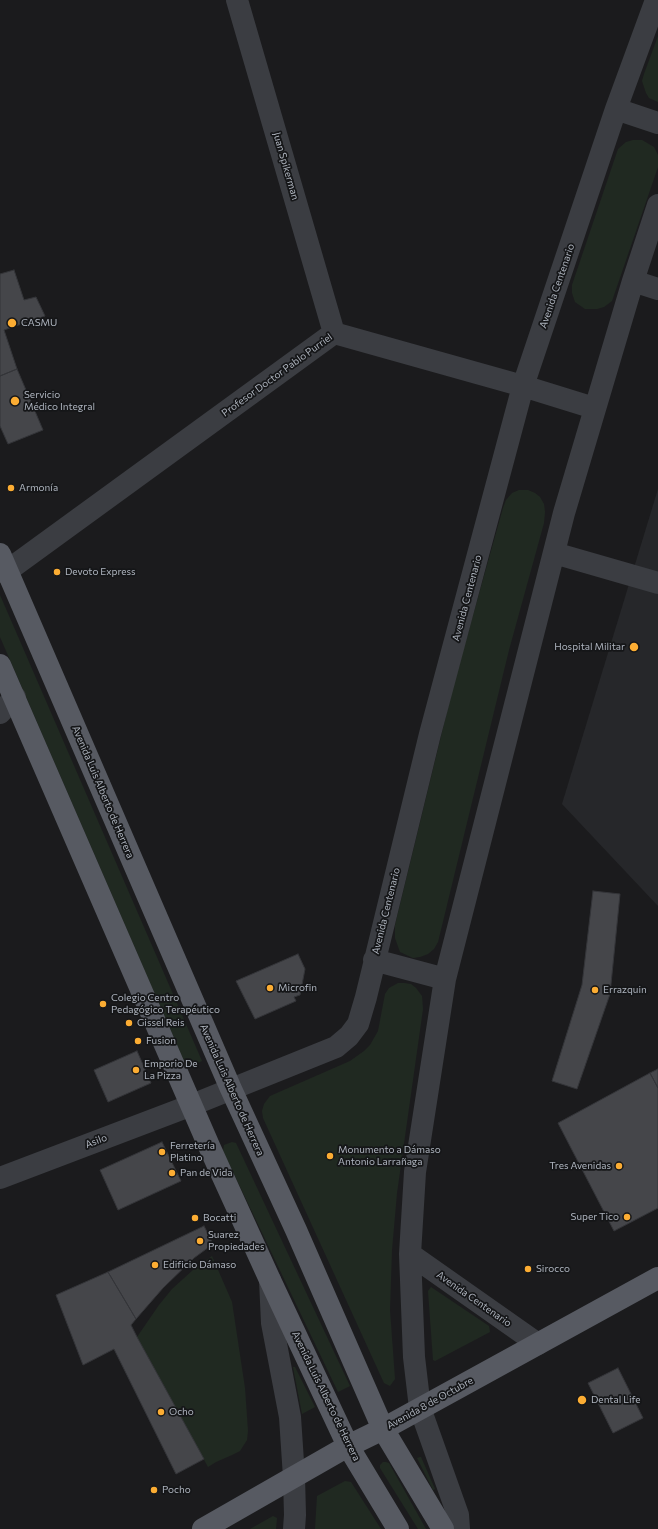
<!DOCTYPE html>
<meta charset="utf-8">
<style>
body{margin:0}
canvas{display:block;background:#1b1b1d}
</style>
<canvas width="658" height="1529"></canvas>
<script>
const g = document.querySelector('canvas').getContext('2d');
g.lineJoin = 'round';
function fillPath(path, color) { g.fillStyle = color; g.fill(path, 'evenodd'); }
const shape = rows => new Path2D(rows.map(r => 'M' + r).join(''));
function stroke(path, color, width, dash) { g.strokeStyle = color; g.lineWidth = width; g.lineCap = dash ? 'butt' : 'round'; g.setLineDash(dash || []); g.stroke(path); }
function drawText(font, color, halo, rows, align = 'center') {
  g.font = font + ' Commissioner,sans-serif'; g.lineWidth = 3.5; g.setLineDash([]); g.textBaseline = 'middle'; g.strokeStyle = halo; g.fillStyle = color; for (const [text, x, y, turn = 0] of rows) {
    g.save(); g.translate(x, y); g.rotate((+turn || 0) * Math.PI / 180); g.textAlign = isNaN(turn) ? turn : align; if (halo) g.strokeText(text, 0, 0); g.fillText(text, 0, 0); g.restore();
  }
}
fillPath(shape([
 [658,489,658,906,562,804]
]), '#26272a');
fillPath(shape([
 [658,36,658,102,649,98,646,93,642,81,644,74],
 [633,140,642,140,654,147,658,155,658,167,612,301,604,307,597,309,585,309,575,302,572,293,572,285,618,149,626,142],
 [519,490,528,490,535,493,540,497,544,504,545,512,544,523,509,650,438,942,434,949,428,954,420,957,413,958,400,952,395,938,395,925,453,687,503,508,506,500,512,493],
 [0,595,202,1061,187,1068,0,637],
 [398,983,404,983,411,984,416,988,422,996,423,1009,397,1193,392,1250,390,1310,395,1379,390,1386,384,1383,263,1118,262,1111,264,1104,270,1096,350,1061,364,1051,370,1045,378,1031,385,994,389,988],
 [232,1142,236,1143,350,1386,338,1392,223,1151,224,1145],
 [212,1256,232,1302,245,1388,248,1431,247,1440,240,1451,232,1455,216,1462,208,1467,137,1337,159,1305,172,1289,193,1270],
 [431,1287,489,1326,490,1332,435,1361,433,1360,428,1291],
 [293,1367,295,1367,315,1407,302,1414],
 [420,1457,421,1457,435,1489,433,1490,417,1458],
 [383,1462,386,1462,389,1463,426,1529,418,1529,380,1468,380,1465],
 [345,1481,351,1482,381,1529,315,1529,317,1496],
 [273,1516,277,1518,276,1529,250,1529]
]), '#202921');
const building = shape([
 [14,270,24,300,36,297,45,316,4,330,17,369,0,376,0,274,14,270],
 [17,369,43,430,8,444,0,426,0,376,17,369],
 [593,891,620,894,610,994,577,1089,552,1081,582,985,593,891],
 [298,954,305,969,300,995,294,997,296,1001,255,1019,236,981,298,954],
 [137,1051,151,1083,108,1102,94,1070,137,1051],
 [658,1069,658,1088,650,1073,658,1069],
 [650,1073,658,1088,658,1208,614,1231,558,1123,650,1073],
 [162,1142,181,1181,118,1210,100,1170,162,1142],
 [204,1226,213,1244,194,1258,163,1288,136,1319,108,1272,204,1226],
 [108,1272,136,1319,131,1325,137,1337,204,1459,176,1474,114,1349,83,1365,56,1295,108,1272],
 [618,1368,643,1418,613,1433,588,1383,618,1368]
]);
fillPath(building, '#45464a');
stroke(building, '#343539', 1);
stroke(shape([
 [237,0,334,333],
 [616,109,658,123],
 [633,281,658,289],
 [334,333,523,386,594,408],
 [554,553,658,583],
 [0,572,7,571,334,333],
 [0,713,15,697],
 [374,960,445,979],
 [0,1178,192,1105,336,1047,349,1036,358,1024,366,997,430,734,523,386,616,109,656,0],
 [410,1254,538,1344],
 [270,1280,272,1323,290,1417,294,1477,295,1515,294,1529],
 [459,1529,458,1515,420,1408,414,1357,410,1254,415,1172,445,979,564,513,633,281,658,205]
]), '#3b3d42', 22);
stroke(shape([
 [0,554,231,1089,296,1230,383,1429,443,1529],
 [0,665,209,1146,270,1280,348,1446,398,1529],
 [203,1529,348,1446,383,1429,658,1278]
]), '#575a62', 22);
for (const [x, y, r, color] of [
 [12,323,5,"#fcad33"],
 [15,401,5,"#fcad33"],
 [11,488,4,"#fcad33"],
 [57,572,4,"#fcad33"],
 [634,647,5,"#fcad33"],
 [270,988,4,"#fcad33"],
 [595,990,4,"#fcad33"],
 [103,1004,4,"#fcad33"],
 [129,1023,4,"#fcad33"],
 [138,1041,4,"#fcad33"],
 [136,1070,4,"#fcad33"],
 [162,1152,4,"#fcad33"],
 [330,1156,4,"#fcad33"],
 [619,1166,4,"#fcad33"],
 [172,1173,4,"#fcad33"],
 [627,1217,4,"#fcad33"],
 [195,1218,4,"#fcad33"],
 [200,1241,4,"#fcad33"],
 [155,1265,4,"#fcad33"],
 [528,1269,4,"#fcad33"],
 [582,1400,5,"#fcad33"],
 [161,1412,4,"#fcad33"],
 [154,1490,4,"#fcad33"]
]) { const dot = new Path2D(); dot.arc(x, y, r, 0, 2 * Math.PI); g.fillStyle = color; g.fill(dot); stroke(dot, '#151618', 1.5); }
drawText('10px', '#adb3bd', '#151618', [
 ["Juan Spikerman",286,166,74],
 ["Avenida Centenario",557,286,-71],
 ["Profesor Doctor Pablo Purriel",277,375,-36],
 ["Avenida Centenario",467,598,-75],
 ["Avenida Luis Alberto de Herrera",103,792,67],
 ["Avenida Centenario",386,911,-76],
 ["Avenida Luis Alberto de Herrera",232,1090,66],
 ["Asilo",96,1141,-21],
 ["Avenida Centenario",474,1299,35],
 ["Avenida Luis Alberto de Herrera",326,1396,64],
 ["Avenida 8 de Octubre",430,1403,-29]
]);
drawText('10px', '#adb3bd', '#151618', [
 ["CASMU",21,323],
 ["Servicio",24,395],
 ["Médico Integral",24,407],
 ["Armonía",19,488],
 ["Devoto Express",65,572],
 ["Hospital Militar",625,647,"right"],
 ["Microfin",278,988],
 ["Errazquin",603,990],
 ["Colegio Centro",111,998],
 ["Pedagógico Terapéutico",111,1010],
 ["Gissel Reis",137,1023],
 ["Fusion",146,1041],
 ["Emporio De",144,1064],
 ["La Pizza",144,1076],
 ["Ferretería",170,1146],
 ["Platino",170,1158],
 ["Monumento a Dámaso",338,1150],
 ["Antonio Larrañaga",338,1162],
 ["Tres Avenidas",611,1166,"right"],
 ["Pan de Vida",180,1173],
 ["Super Tico",619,1217,"right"],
 ["Bocatti",203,1218],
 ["Suarez",208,1235],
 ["Propiedades",208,1247],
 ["Edificio Dámaso",163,1265],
 ["Sirocco",536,1269],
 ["Dental Life",591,1400],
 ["Ocho",169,1412],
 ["Pocho",162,1490]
], 'left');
</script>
